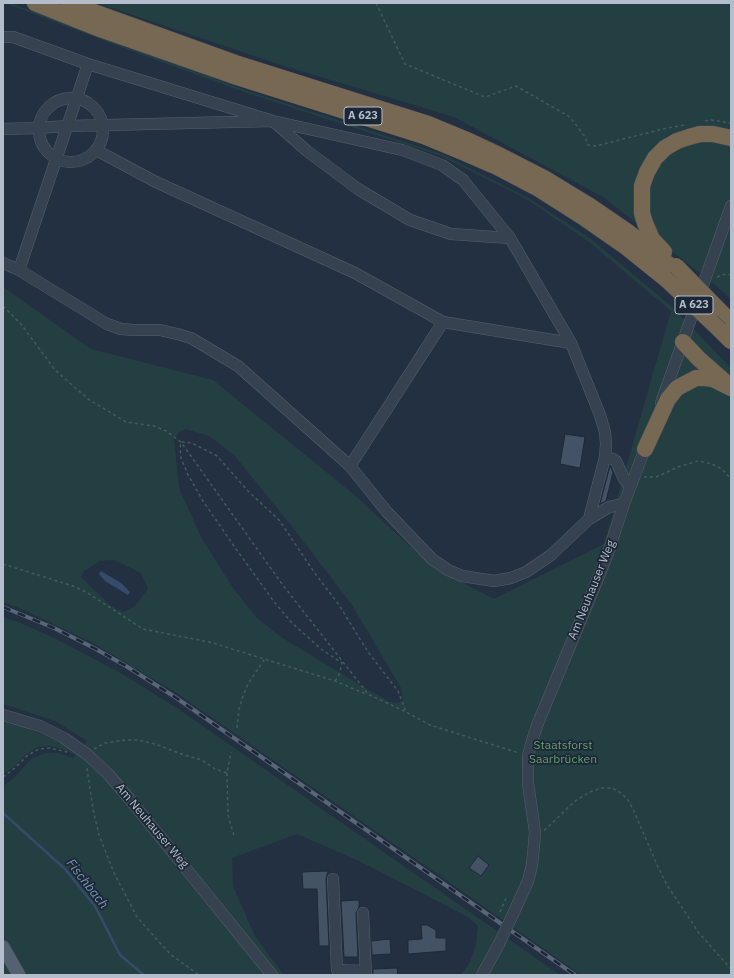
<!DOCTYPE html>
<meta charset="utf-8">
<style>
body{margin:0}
#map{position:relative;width:734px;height:978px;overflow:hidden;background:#223041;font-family:"IBM Plex Sans",sans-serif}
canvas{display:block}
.frame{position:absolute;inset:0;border:4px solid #b3bdcb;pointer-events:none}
</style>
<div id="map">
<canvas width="734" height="978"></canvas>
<div class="frame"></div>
</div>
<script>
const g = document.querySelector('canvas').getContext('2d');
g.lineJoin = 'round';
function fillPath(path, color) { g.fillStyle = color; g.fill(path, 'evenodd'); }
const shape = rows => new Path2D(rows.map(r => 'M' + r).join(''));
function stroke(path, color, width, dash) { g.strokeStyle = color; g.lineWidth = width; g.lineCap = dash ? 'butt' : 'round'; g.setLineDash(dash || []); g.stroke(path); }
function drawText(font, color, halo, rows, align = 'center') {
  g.font = font + ' "IBM Plex Sans",sans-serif'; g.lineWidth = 3.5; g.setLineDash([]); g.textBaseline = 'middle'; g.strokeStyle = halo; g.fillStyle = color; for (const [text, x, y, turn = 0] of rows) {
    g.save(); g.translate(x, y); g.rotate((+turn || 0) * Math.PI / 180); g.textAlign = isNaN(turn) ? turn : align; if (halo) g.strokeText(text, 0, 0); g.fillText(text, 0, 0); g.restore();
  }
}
fillPath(shape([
 [5,3,10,3,138,51,251,92,442,154,527,197,591,239,671,306,731,368,731,975,581,975,436,873,175,692,93,643,22,609,3,602,3,287,91,349,213,380,351,492,434,568,494,599,604,544,671,311,589,242,525,198,441,156,250,94,137,53],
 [186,429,209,436,234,455,294,529,352,605,401,688,403,700,398,703,390,702,370,691,281,637,256,617,233,588,202,539,179,488,174,439,179,432],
 [114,560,141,573,148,589,135,606,123,612,110,605,81,577,84,571,100,561],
 [97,3,731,3,731,299,715,285,603,197,454,117,284,66],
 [3,617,23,624,54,638,119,672,180,710,560,975,461,975,470,962,476,944,478,926,468,917,359,861,297,834,232,858,233,886,255,936,284,975,3,975,3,786,15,777,32,758,46,753,58,753,73,758,76,755,59,748,50,746,38,747,27,754,15,766,3,774,3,722,22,726,41,734,64,745,77,754,87,741,55,721,3,704]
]), '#243f42');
fillPath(shape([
 [101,571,121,583,130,592,128,595,105,581,99,574]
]), '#344c69');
stroke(shape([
 [3,813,65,869,95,906,120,955,144,975]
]), '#344c69', 2.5);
const building = shape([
 [565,434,585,437,580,468,560,464,565,434],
 [610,466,613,472,606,501,600,504,610,466],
 [478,856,489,865,481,876,469,868,478,856],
 [328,871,326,879,329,946,319,946,317,889,303,889,302,872,328,871],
 [359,900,359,907,356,913,358,957,344,957,341,901,359,900],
 [421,925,427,925,436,930,436,938,446,938,446,951,408,954,408,940,422,939,421,925],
 [390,939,391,954,372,955,371,941,390,939],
 [397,968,398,975,373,975,373,969,397,968]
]);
fillPath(building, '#435265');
stroke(building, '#1e2937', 1);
const minor = shape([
 [3,37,13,37,88,64,273,121,402,150,442,165,463,180,510,238,571,343,600,415,605,432,606,444,605,457,589,519],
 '39 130a32 32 0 1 1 64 0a32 32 0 1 1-64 0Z',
 [3,129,38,128,67,126,273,121,307,151,358,189,410,220,451,234,510,238],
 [96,150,156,182,355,273,443,322,571,343],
 [3,263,19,270,107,324,121,329,133,330,160,330,177,334,191,338,238,366,350,466,387,512,432,559,448,570,462,576,494,581,511,578,526,572,551,555,589,519,609,507,624,504],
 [19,270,88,64],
 [661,403,731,206],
 [605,457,613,459,616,461,624,479,630,486],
 [350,466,443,322],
 [3,715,40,726,64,738,88,755,109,775,132,802,272,975],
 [333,879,337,970,366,971],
 [514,912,528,881,532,865,534,845,535,832,528,783,528,756,532,741,538,723,597,581,608,553,624,504,647,443],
 [363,913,366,975],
 [482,975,499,944]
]);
const major = shape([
 [3,947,19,975]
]);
const highway = shape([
 [35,3,100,29,234,76,424,136,465,153,497,167,539,189,583,217,626,247,667,280],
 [69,3,238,64,428,124,469,141,501,156,544,178,590,206,628,232,673,268],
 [664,252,652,239,645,223,642,213,642,186,647,172,655,158,665,148,677,141,689,137,700,134,713,134,731,138],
 [717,308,731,322],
 [720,330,731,341],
 [683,342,699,359,724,381],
 [645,449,668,399,677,388,696,378,705,378,713,379,731,388]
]);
stroke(minor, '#55606e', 12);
stroke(major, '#404b59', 14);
stroke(highway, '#424d5b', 17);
stroke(shape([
 [376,3,405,64,485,97,516,86,570,117,585,137,588,145,596,146,663,129,684,125],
 [705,121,711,120,731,123],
 [717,277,726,274,731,275],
 [3,306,21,324,55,370,88,399,126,422,154,426,166,431,181,442,282,584,368,694,406,712,430,725,519,753],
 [644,477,656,477,678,467,698,461,712,464,722,469,731,479],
 [3,564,73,586,86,592,143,629,214,643,232,649,335,681,366,694],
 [335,681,339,675,342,663,321,649,292,623,275,603,236,549,203,501,188,475,181,458,180,449,181,442,192,443,217,456,249,492,279,520,314,572,339,605,368,652,398,691,406,712],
 [237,728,239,709,243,696,248,684,264,660],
 [94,749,105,743,125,740,138,740,155,744,184,755,202,760,215,769,227,773,231,752],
 [87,768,93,809,99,835,114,873,137,917,170,954,199,975],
 [227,773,228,815,234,836],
 [3,777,16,767,28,755,39,749,50,748,67,752],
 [544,830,546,829,575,801,590,792,601,788,612,788,621,793,628,800,633,809,658,867,667,885,699,933,731,969],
 [500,912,507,896]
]), '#425c5e', 1.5, [3, 3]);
stroke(minor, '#374250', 11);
stroke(major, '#546170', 13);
stroke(highway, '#776853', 16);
const rail = shape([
 [3,607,54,628,94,648,126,666,175,697,575,975]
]);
stroke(rail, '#586678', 4);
stroke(rail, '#1c2735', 2.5, [8]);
const minorBridge = shape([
 [499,944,514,912]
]);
const highwayBridge = shape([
 [676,266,717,308],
 [667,280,720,330]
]);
stroke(minorBridge, '#55606e', 12, []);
stroke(highwayBridge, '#424d5b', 17, []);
stroke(minorBridge, '#374250', 11);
stroke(highwayBridge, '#776853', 16);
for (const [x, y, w] of [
 [363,116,38],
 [694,305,38]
]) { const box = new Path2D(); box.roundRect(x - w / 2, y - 9, w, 18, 3); g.fillStyle = '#1c2735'; g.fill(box); stroke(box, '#b3bdcb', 1); }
drawText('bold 11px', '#b3bdcb', null, [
 ["A 623",363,116],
 ["A 623",694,305]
]);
drawText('12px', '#b3bdcb', '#1c2735', [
 ["Am Neuhauser Weg",592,590,-68],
 ["Am Neuhauser Weg",152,826,50]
]);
drawText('12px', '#689e73', '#1c2735', [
 ["Staatsforst",563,746],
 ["Saarbrücken",563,760]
]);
drawText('italic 13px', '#7894b5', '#1c2735', [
 ["Fischbach",87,884,52]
]);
</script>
